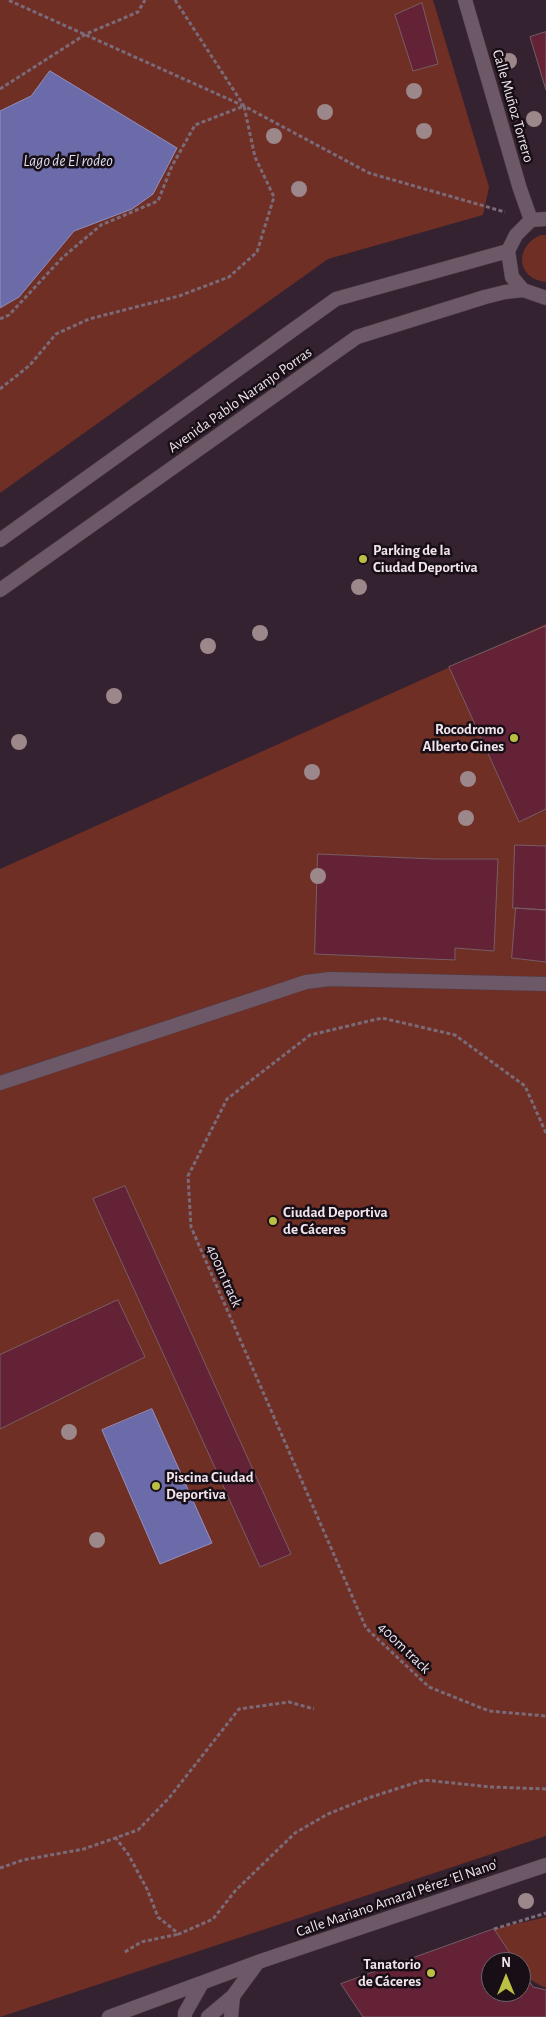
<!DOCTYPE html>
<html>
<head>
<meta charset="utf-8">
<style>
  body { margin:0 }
  #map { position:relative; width:546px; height:2017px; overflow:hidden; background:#352230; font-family:"Alegreya Sans",sans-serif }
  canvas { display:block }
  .north { position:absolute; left:481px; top:1952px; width:50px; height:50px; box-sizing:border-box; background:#170f15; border:1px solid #6e646b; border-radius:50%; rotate:0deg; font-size:14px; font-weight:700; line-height:20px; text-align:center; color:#f1e4ed }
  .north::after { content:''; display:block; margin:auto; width:18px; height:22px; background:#bbc045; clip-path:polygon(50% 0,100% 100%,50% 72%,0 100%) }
</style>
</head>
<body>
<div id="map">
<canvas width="546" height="2017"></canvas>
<div class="north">N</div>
</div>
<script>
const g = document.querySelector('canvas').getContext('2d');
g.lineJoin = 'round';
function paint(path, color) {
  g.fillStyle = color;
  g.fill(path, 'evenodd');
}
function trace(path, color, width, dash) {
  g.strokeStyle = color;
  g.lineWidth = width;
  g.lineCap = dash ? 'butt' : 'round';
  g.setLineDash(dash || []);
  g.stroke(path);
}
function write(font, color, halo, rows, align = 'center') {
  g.font = font + ' "Alegreya Sans",sans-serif';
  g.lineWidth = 5;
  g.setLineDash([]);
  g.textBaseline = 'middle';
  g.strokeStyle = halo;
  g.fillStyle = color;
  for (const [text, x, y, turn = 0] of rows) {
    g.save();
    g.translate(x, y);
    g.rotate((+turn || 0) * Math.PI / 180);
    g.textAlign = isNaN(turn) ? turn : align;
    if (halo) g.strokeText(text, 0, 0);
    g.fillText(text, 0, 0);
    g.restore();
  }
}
paint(new Path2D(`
  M0,0H433L489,187L483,215L328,259L0,493V308L19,297L74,231L132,209L31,96L0,111Z
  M541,235H546V282C516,279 514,246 541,235Z
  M546,624V1836L0,2017V869Z
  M546,1917V1988C534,1982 521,1977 521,1962H516L494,1929Z`), '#6f2f25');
const water = new Path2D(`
  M50,71L177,148L153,194L132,209L74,231L19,297L0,308V111L31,96Z
  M152,1409L212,1543L160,1564L102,1430Z`);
paint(water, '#6c6baa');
trace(water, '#948fbe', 1);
const building = new Path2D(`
  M422,3L438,64L413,71L395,15Z
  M546,32V90L530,37Z
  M546,626V809L519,822L449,667Z
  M515,845L546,846V910L513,908Z
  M318,854L434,859H498L494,951L455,948V960L315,954Z
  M516,908L546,910V962L512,958Z
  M125,1186L291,1554L260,1567L93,1199Z
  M118,1300L145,1357L0,1429V1355Z
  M494,1929L516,1962H491V1992H521V1969L533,1987L546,1990V2017H363L341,1984Z`);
paint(building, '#642237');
trace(building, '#775d63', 1);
const service = new Path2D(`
  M0,1083L306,982L330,979L546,984`);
const minor = new Path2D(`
  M465,0L520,189L531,220
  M109,2017L258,1962
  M185,2017V2013L202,1983
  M208,2017L233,1996
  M231,2017L233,1996L258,1962L546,1865`);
const secondary = new Path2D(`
  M546,219L531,220L516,235L508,251L512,277L523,290L546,298
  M0,540L336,299L508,251
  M0,590L357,337L485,297L505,292L523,290`);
trace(service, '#4f3f4b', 15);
trace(minor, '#4f3f4b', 15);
trace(secondary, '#4f3f4b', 15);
trace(new Path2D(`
  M175,0L244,106L369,173L505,212
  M0,89L86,34L138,12L145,0
  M0,319L9,315L62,258L101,225L158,201L172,166L195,125L244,106L8,0
  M0,389L30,365L56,334L89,319L179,296L229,277L257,252L274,197L255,157L244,106
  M546,1133L525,1086L455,1035L382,1018L310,1035L227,1099L188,1176L191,1227L366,1628L429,1687L489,1711L546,1716
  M115,1837L128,1854L147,1889L158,1917L179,1934L213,1919L235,1891L295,1833L328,1814L368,1798L424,1780L491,1787L546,1789
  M0,1868L23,1860L84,1849L138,1830L169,1798L239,1709L289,1702L314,1709
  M494,1929L546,1913
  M125,1952L141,1942L179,1934`), '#7b6a77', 3, [4, 2.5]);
trace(service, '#6d5867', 14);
trace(minor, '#6d5867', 14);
trace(secondary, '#6d5867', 14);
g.fillStyle = '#9c878b';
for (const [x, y] of [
  [509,61],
  [414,91],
  [325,112],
  [534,119],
  [424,131],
  [274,136],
  [299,189],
  [359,587],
  [260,633],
  [208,646],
  [114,696],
  [19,742],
  [312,772],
  [468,779],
  [466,818],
  [318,876],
  [69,1432],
  [97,1540],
  [526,1901]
]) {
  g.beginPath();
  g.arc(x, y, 8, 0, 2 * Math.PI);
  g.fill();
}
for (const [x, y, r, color] of [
  [363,559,5,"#bbc045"],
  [514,738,5,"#bbc045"],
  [273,1221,5,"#bbc045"],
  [156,1486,5,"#bbc045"],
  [431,1973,5,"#bbc045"]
]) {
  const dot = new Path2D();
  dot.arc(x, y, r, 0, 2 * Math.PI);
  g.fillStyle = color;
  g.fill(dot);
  trace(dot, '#170f15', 2);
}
write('15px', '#f1e4ed', '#170f15', [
  ["Calle Muñoz Torrero",513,106,74],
  ["Avenida Pablo Naranjo Porras",240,400,-35],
  ["400m track",224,1276,66],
  ["400m track",404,1648,44],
  ["Calle Mariano Amaral Pérez 'El Nano'",397,1898,-19]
]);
write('bold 15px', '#f1e4ed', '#170f15', [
  ["Parking de la",373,550],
  ["Ciudad Deportiva",373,567],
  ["Rocodromo",504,729,"right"],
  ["Alberto Gines",504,746,"right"],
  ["Ciudad Deportiva",283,1212],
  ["de Cáceres",283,1229],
  ["Piscina Ciudad",166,1477],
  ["Deportiva",166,1494],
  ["Tanatorio",421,1964,"right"],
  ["de Cáceres",421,1981,"right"]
], 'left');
write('italic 16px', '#dcddef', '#170f15', [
  ["Lago de El rodeo",68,161]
]);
</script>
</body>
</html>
